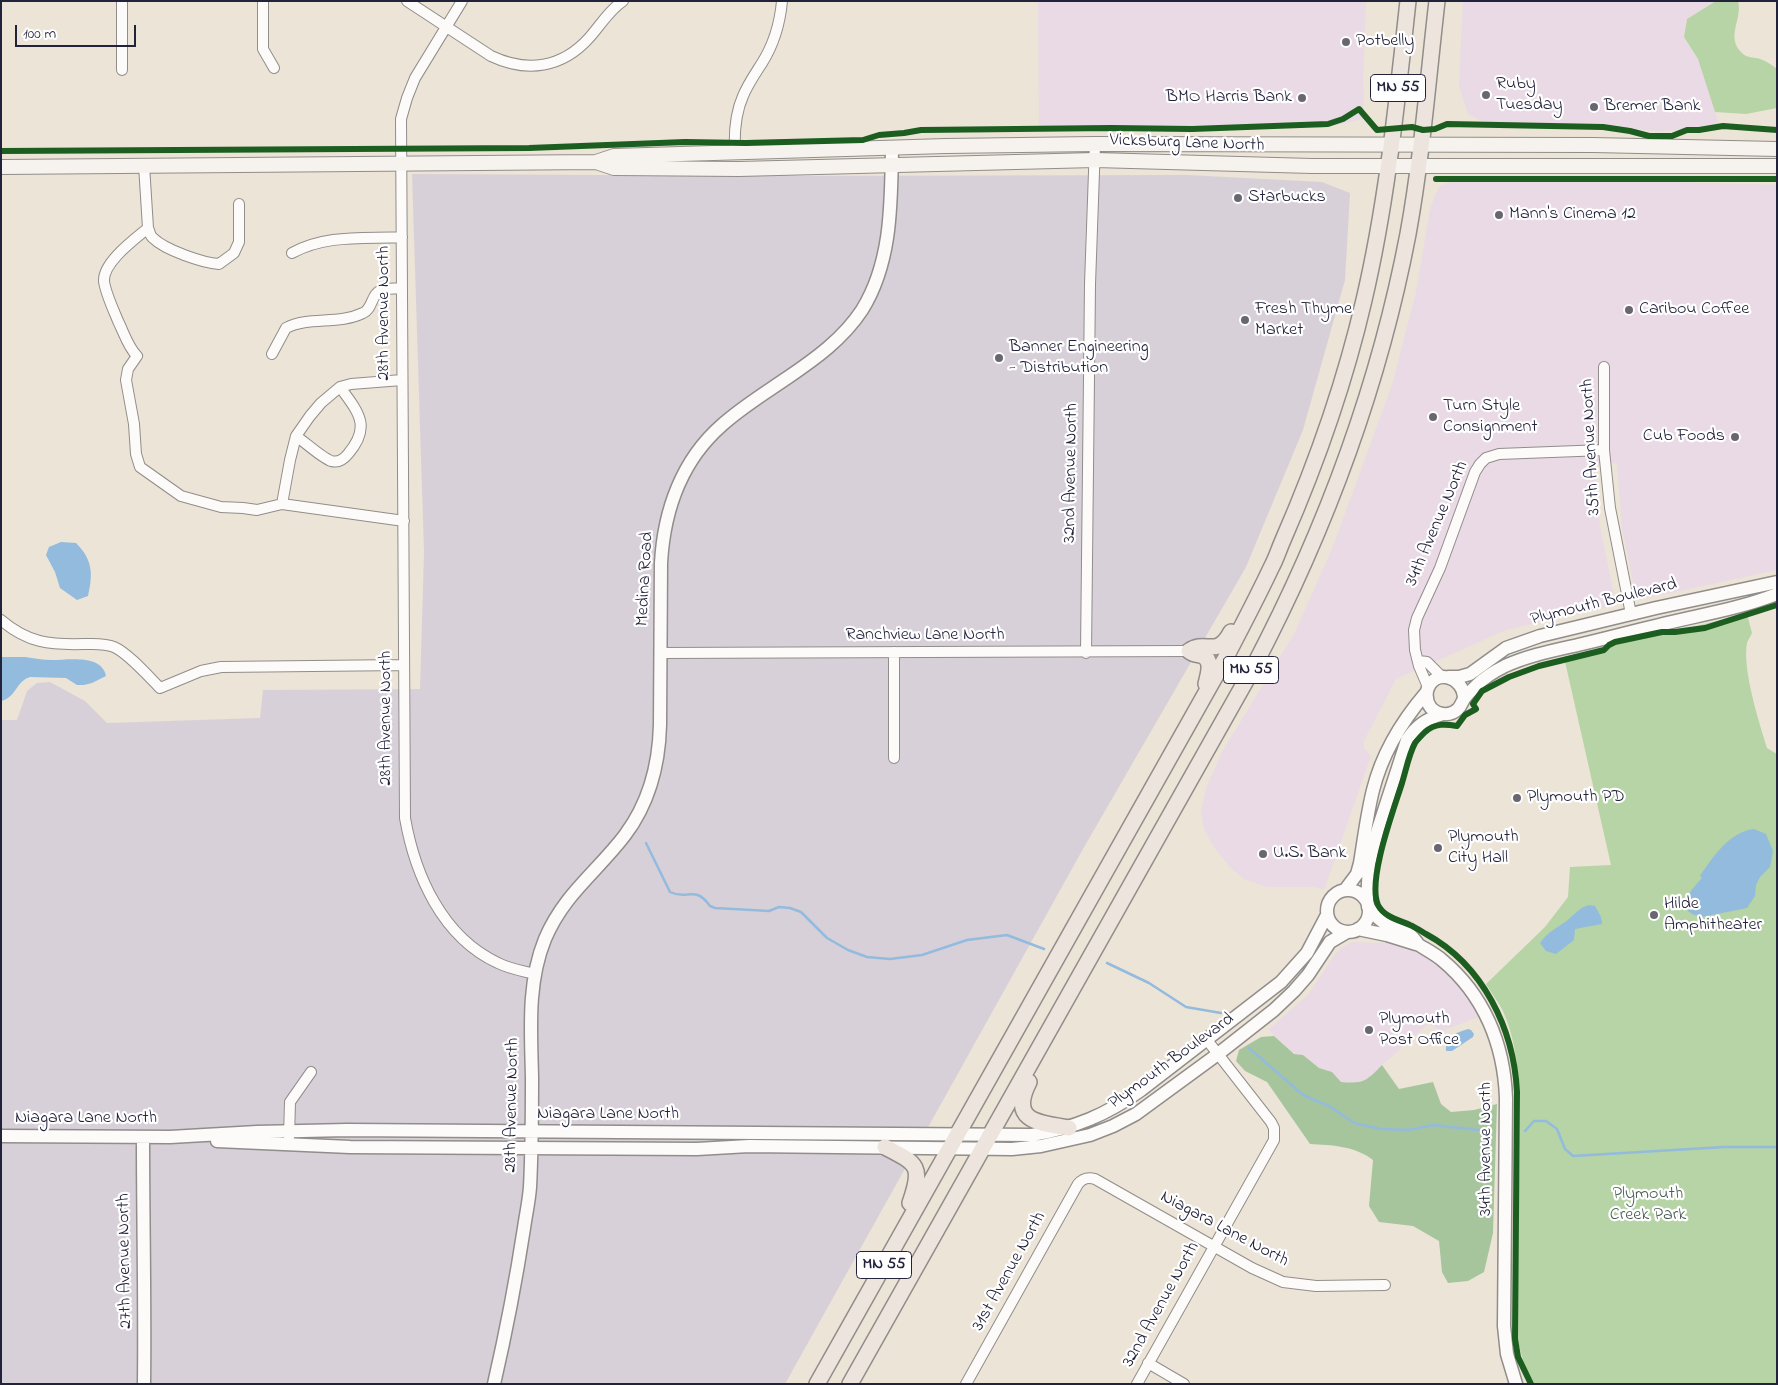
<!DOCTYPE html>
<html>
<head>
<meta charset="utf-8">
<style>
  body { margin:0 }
  #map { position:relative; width:1778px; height:1385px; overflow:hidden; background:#ece4d7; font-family:"Indie Flower",sans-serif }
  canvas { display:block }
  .frame { position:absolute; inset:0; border:2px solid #22223b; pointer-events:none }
  .scale { position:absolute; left:15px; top:25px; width:121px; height:22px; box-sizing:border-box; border:2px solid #22223b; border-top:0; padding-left:6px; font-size:15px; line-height:18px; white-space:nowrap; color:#22223b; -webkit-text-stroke:4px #fff; paint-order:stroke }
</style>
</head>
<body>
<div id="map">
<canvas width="1778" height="1385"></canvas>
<div class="frame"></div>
<div class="scale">100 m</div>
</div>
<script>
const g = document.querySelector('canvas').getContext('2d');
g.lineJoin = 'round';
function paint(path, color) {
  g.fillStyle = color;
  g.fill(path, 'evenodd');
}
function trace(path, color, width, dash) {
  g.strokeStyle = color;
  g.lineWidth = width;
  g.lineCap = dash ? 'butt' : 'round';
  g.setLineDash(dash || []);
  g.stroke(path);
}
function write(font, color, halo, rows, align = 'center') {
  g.font = font + ' "Indie Flower",sans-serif';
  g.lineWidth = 4.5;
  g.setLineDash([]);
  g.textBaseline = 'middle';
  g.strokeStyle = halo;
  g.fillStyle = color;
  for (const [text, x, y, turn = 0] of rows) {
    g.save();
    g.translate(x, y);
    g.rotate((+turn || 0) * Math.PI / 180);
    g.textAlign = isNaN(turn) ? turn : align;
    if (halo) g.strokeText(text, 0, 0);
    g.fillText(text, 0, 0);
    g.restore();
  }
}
paint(new Path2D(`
  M1038,1H1366L1363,78L1364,119L1322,128L1291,126L1039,127Z
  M1463,1H1716L1687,19L1684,37L1698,59L1720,127L1660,131L1532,123L1489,125L1468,114L1459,86Z
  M1474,176L1777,185V570L1642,599L1636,595L1622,528L1617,463L1594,466L1600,527L1616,605L1506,630L1396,679L1364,741V748L1371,756L1324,890L1314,887H1267L1244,879L1230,867L1214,847L1204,828L1201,812L1206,788L1222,752L1294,634L1332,549L1392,385L1416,292L1430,210L1434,198L1440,186L1460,177Z
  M1393,941L1429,959L1450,976L1481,1016L1442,1031L1428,1024L1382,1065L1369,1079L1354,1083L1341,1082L1332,1072L1319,1068L1303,1055L1294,1054L1274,1036L1269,1029L1308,995L1336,953L1344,946L1352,942L1377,943Z`), '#e9dae5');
paint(new Path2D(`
  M412,174L776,176L1188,175L1322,182L1350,193L1345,280L1303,430L1246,567L1083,849L785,1384H1V720H17L27,691L37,683L50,682L85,701L107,723L260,718L263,690L420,689L424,552Z`), '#d8d0d8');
paint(new Path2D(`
  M1716,1H1738C1743,19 1725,37 1742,53C1746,58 1754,57 1760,59C1766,61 1772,65 1777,69V108L1746,114L1715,112L1698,59L1684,37L1687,19Z
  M1747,614L1752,633C1751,636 1748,639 1747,643C1742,669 1759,722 1767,748L1777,754V1384H1534L1524,1364L1517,1338L1520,1106C1519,1074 1516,1040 1503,1011C1498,1001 1491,993 1486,984L1545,927L1568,897L1570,867L1611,865L1564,657Z`), '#b6d4a5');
paint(new Path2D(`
  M1274,1036L1294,1054L1303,1055L1319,1068L1332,1072L1341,1082C1363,1084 1367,1081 1382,1065L1399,1089L1433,1082L1441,1104L1451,1112L1474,1110L1497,1104L1493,1233L1484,1272L1468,1281L1448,1283L1442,1272L1439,1241L1413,1226L1379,1222L1369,1206L1373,1160C1355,1146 1332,1145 1310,1144L1267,1082L1245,1071L1236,1061L1239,1050L1261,1037Z`), '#a7c59c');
paint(new Path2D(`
  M61,542L76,543C93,560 93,574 88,596L77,600L60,588L55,572L46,555L49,547Z
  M1,657C9,657 17,657 25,657C34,658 43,660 52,660C68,660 102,654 106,676L92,683L84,685H77L66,678L30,677C16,681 16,698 1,701Z
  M1754,829L1766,834L1773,851L1770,867L1760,877L1756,885L1755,896L1747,908L1702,917L1692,914L1688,911C1686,892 1692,890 1702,878L1700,876C1713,857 1729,832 1754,829Z
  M1589,905L1595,906L1601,917L1602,924L1575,929L1574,940L1556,954L1546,951L1540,943C1547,932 1559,927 1569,919C1576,913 1579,908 1589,905Z
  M1468,1029L1471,1030L1474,1034L1473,1037L1452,1051H1446C1445,1036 1456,1033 1468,1029Z`), '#92bbdd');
trace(new Path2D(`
  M646,843L670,892C688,901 694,884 710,906L715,908L769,911L779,907L790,908L801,912L827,938L848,950L867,957L890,959L922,955L967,940L1007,935L1044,949
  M1107,963L1149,983L1186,1007L1221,1013
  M1249,1048L1303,1095L1331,1107L1354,1123L1381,1129L1408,1130L1433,1125L1487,1131
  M1525,1131L1534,1121H1546L1557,1129L1565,1149L1573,1156L1724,1147H1777`), '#92bbdd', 2.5);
const minor = new Path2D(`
  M122,1V70
  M263,1V49L274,68
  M407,1L491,56C527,73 562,68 589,38C600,26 609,10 623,1
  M462,1L415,78L407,98L401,119L405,818C415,875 442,937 498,963C510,969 523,971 535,974
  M735,153C734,134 735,114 743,96C748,84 755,74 762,63C774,44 780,23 782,1
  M144,165L148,228C135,239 103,262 104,281C105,292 114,311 118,321C124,333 128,347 137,356L128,369L126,380L134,424L136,454L140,467L181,496L221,507L243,508L257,510L282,504L404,521
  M148,228C150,232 150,236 153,238C165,250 203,263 219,264L234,253L239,242V204
  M292,253C326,234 365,239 402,237
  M272,354L286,328C309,316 338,325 363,313C373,309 371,293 382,290C388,288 395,289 402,288
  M1604,367V450L1610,508L1631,614
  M296,436C306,443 321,457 331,461C338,463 344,459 348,454C372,426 358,412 340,387
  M282,504L290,460L296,436L310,416L321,403L340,387L351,384L402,380
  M1,620C28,643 50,645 84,644C94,644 105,643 114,647C128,653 149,677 160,688L201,671L221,667L404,665
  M661,653L1189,651
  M1086,653L1090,284L1095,144
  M1419,661L1427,662L1442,677
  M1428,687L1419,666L1415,650L1414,630L1417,618L1440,568L1475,472L1480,464L1486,458L1499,454L1604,450
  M894,758V652
  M289,1137L290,1102L311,1072
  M1148,1363L1184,1384
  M966,1384L1078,1184C1083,1178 1088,1177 1095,1179L1252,1268L1283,1282L1316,1286L1385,1285
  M1137,1384L1274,1140V1128L1271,1122L1207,1040`);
const tertiary = new Path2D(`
  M1449,677H1459L1470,674L1506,648L1540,636L1656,608L1777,582
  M1464,699C1464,675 1433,668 1427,691C1426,697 1427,703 1431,708C1439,716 1451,716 1458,709C1461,706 1462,702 1464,699C1467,694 1473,689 1477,685C1485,677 1495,671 1505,666C1529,655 1556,650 1582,644C1608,638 1633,631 1659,625C1699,615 1739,609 1777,594
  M1345,890L1357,874L1360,863C1364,839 1367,814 1373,790C1382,754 1402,721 1426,693
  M1327 911a21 21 0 1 1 42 0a21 21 0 1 1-42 0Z
  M1367,902L1369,864L1378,829L1407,740C1416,726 1426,719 1443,714
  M1368,907C1375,915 1382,923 1391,927C1397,929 1404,931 1409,934C1413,936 1416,942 1419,945C1427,950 1435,954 1442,960C1484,995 1504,1044 1506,1098L1504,1326L1507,1354L1516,1384
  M1358,929L1387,935L1416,944
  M1,1136L170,1137L257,1132L347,1130L1032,1135C1075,1128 1106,1115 1141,1090L1281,982L1307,953L1327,915
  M143,1138C143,1220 145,1302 144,1384
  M217,1141L350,1147L697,1149L749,1146L1012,1149L1041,1146L1090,1135L1113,1126L1136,1114L1218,1054L1274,1010L1294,991L1308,975L1330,942L1347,932
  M494,1384C506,1332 516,1280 524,1228C526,1214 529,1201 530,1187C532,1150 532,1114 532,1077C531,1031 527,983 545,939C564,894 597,872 625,835C649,803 659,765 660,725L661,563C664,510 682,460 722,425C742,407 765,393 787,378C815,359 843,339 862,310C892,262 891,203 892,149`);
const secondary = new Path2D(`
  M596,162L614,168L739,169L1095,160L1312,166H1777
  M1,167L596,162L614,156L946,146L1095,144L1593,145L1777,149`);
const primary = new Path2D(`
  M1206,684C1208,675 1214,659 1201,655C1195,654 1194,655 1189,651C1206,639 1217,659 1231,632
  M1029,1082C1009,1121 1038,1123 1069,1128
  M885,1147C918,1164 923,1166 910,1203
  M817,1384L1225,659C1241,628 1257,598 1271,568C1276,559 1279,549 1283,540C1317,462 1345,382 1364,300C1387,202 1397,101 1408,1
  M850,1384L1253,668C1325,531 1379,386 1408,234C1422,157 1428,79 1437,1`);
trace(minor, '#918d8a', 12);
trace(tertiary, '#918d8a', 15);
trace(secondary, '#918d8a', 16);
trace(primary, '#918d8a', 18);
trace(minor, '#fcfbf9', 10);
trace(tertiary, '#fcfbf9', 12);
trace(secondary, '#f6f2ee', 14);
trace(primary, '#ede5dd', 15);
trace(new Path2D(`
  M1,151L529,148L685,142L746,143L863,140L879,135L904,133L921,130L1111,128L1192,129L1328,124L1343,119L1359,109L1377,130L1412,127L1423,130L1435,129L1447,124L1603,127L1630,131L1649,136H1672L1687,130H1699L1723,126L1777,130
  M1436,179H1777
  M1531,1384L1518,1357L1515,1339L1517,1092C1514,1029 1483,965 1426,934C1421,931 1415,927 1410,925C1399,920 1384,917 1378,905C1367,880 1394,809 1402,783C1406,770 1409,754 1415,743C1418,739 1422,735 1425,732C1435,723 1446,724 1457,726L1465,715L1476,709L1473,704L1482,691L1509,677L1539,666L1604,650L1609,645L1615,642L1662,632H1675L1705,628L1777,605`), '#1b5e20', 6);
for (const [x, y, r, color] of [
  [1346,42,5,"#696672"],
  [1486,95,5,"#696672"],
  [1302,98,5,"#696672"],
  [1594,107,5,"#696672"],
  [1238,198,5,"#696672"],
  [1499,215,5,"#696672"],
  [1629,310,5,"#696672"],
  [1245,320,5,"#696672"],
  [999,358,5,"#696672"],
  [1433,417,5,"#696672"],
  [1735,437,5,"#696672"],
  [1517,798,5,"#696672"],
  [1438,848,5,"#696672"],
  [1263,854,5,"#696672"],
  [1654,915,5,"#696672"],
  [1369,1030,5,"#696672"]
]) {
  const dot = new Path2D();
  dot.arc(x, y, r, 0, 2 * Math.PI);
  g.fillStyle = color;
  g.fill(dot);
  trace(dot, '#fff', 2);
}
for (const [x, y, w] of [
  [1398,88,55],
  [1251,670,55],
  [884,1265,55]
]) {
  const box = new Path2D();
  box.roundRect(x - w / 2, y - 13.5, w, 27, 4);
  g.fillStyle = '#fff';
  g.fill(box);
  trace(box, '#22223b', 1);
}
write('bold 16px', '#22223b', null, [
  ["MN 55",1398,88],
  ["MN 55",1251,670],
  ["MN 55",884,1265]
]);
write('18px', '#22223b', '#fff', [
  ["Potbelly",1356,42],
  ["Ruby",1496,85],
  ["Tuesday",1496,106],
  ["BMO Harris Bank",1292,98,"right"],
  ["Bremer Bank",1604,107],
  ["Starbucks",1248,198],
  ["Mann's Cinema 12",1509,215],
  ["Fresh Thyme",1255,310],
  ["Market",1255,331],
  ["Caribou Coffee",1639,310],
  ["Banner Engineering",1009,348],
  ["- Distribution",1009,369],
  ["Turn Style",1443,407],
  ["Consignment",1443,428],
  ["Cub Foods",1725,437,"right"],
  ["Plymouth PD",1527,798],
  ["Plymouth",1448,838],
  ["City Hall",1448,859],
  ["U.S. Bank",1273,854],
  ["Hilde",1664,905],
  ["Amphitheater",1664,926],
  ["Plymouth",1379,1020],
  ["Post Office",1379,1041]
], 'left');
write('18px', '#22223b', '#fff', [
  ["Vicksburg Lane North",1187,144,2],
  ["28th Avenue North",385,313,-90],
  ["35th Avenue North",1592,447,-93],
  ["32nd Avenue North",1072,473,-89],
  ["34th Avenue North",1438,524,-67],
  ["Medina Road",646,579,-87],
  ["Plymouth Boulevard",1604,603,-14],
  ["Ranchview Lane North",925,636],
  ["28th Avenue North",387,718,-90],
  ["Plymouth Boulevard",1172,1062,-36],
  ["28th Avenue North",513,1105,-89],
  ["Niagara Lane North",608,1115],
  ["Niagara Lane North",86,1119],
  ["34th Avenue North",1487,1149,-90],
  ["Niagara Lane North",1224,1230,28],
  ["27th Avenue North",126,1261,-91],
  ["31st Avenue North",1010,1272,-61],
  ["32nd Avenue North",1162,1305,-61]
]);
write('18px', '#465b52', '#fff', [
  ["Plymouth",1648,1195],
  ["Creek Park",1648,1216]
]);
</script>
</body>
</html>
